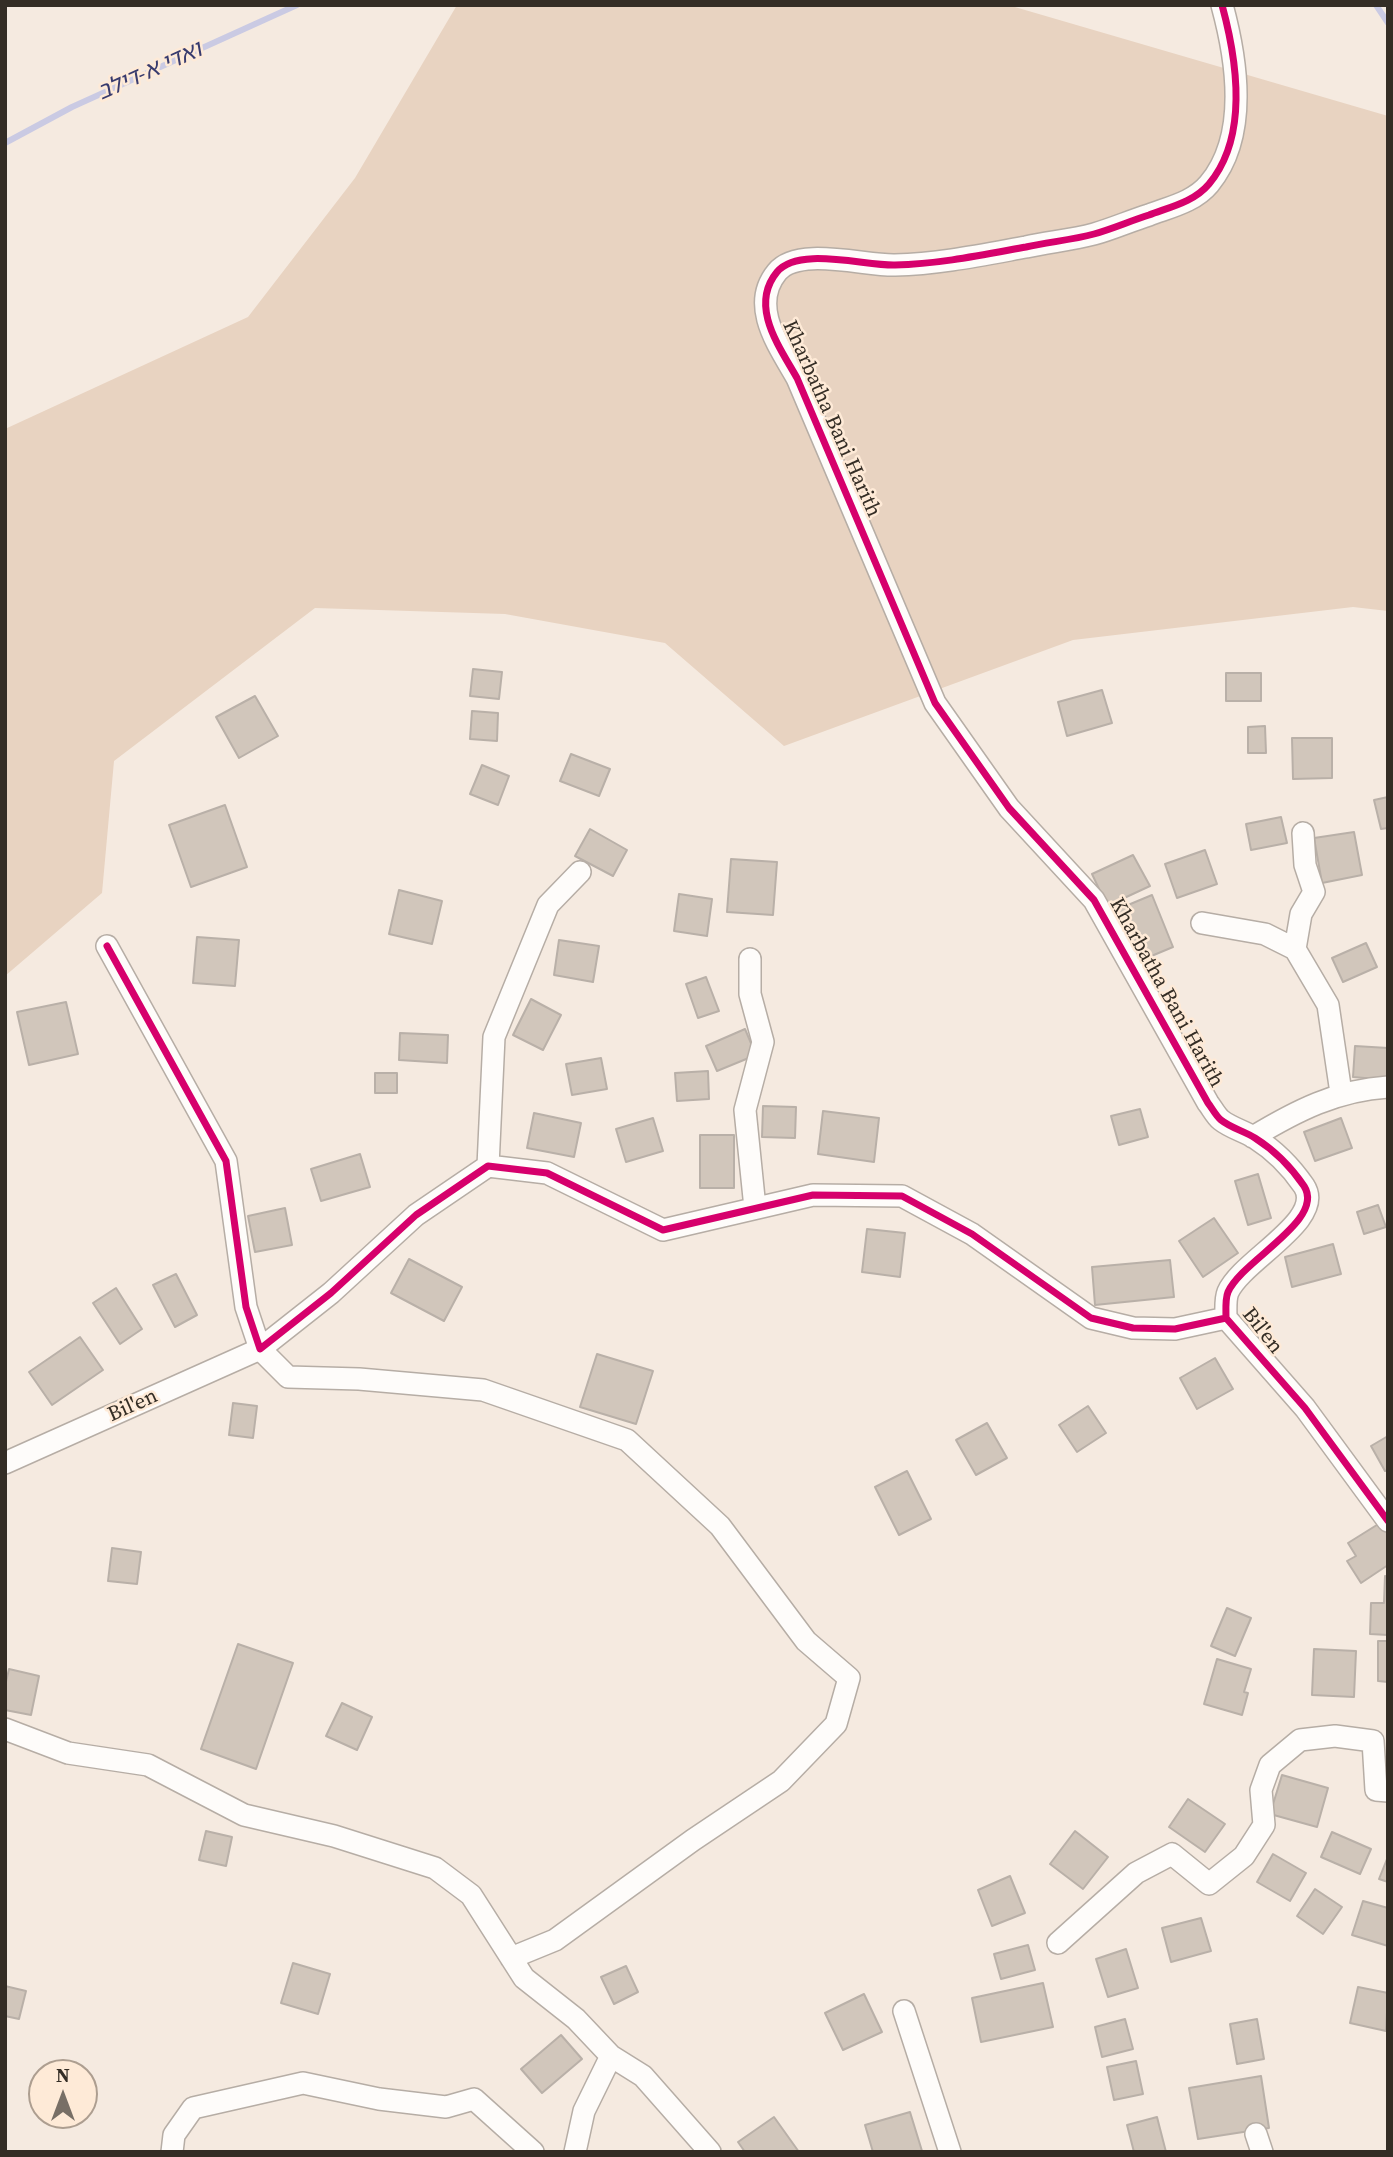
<!DOCTYPE html>
<html>
<head>
<meta charset="utf-8">
<style>
  body { margin:0 }
  #map { position:relative; width:1393px; height:2157px; overflow:hidden; background:#f5eae0; font-family:"Source Serif 4",serif }
  canvas { display:block }
  .frame { position:absolute; inset:0; border:7px solid #342d25; pointer-events:none }
  .north { position:absolute; left:28px; top:2059px; width:70px; height:70px; box-sizing:border-box; background:#feead7; border:2px solid #ad9e90; border-radius:50%; rotate:0deg; font-size:19px; font-weight:700; line-height:28px; text-align:center; color:#342d25 }
  .north::after { content:''; display:block; margin:auto; width:24px; height:32px; background:#786f66; clip-path:polygon(50% 0,100% 100%,50% 72%,0 100%) }
</style>
</head>
<body>
<div id="map">
<canvas width="1393" height="2157"></canvas>
<div class="frame"></div>
<div class="north">N</div>
</div>
<script>
const g = document.querySelector('canvas').getContext('2d');
g.lineJoin = 'round';
function paint(path, color) {
  g.fillStyle = color;
  g.fill(path, 'evenodd');
}
function trace(path, color, width, dash) {
  g.strokeStyle = color;
  g.lineWidth = width;
  g.lineCap = dash ? 'butt' : 'round';
  g.setLineDash(dash || []);
  g.stroke(path);
}
function write(font, color, halo, rows, align = 'center') {
  g.font = font + ' "Source Serif 4","Noto Sans Hebrew",serif';
  g.lineWidth = 5;
  g.setLineDash([]);
  g.textBaseline = 'middle';
  g.strokeStyle = halo;
  g.fillStyle = color;
  for (const [text, x, y, turn = 0] of rows) {
    g.save();
    g.translate(x, y);
    g.rotate((+turn || 0) * Math.PI / 180);
    g.textAlign = isNaN(turn) ? turn : align;
    if (halo) g.strokeText(text, 0, 0);
    g.fillText(text, 0, 0);
    g.restore();
  }
}
paint(new Path2D(`
  M457,5H1008L1388,116V611L1353,607L1073,640L784,746L665,643L505,614L315,608L114,761L102,893L5,976V429L248,317L355,178Z`), '#e8d3c1');
trace(new Path2D(`
  M1376,5L1388,23
  M5,143L72,107L297,5`), '#cacae3', 6);
const building = new Path2D(`
  M473,669L502,672L499,699L470,696Z
  M1226,673H1261V701H1226Z
  M1102,690L1112,723L1067,736L1058,702Z
  M255,696L278,736L239,758L216,717Z
  M472,711L498,713L497,741L470,739Z
  M1265,726L1266,753H1248V727Z
  M1292,738H1332V778L1293,779Z
  M571,754L610,769L599,796L560,781Z
  M482,765L509,776L498,805L470,794Z
  M1388,797V828L1381,829L1374,800Z
  M225,805L247,867L191,887L169,825Z
  M1281,817L1287,843L1251,850L1246,824Z
  M590,829L627,850L613,876L575,856Z
  M1354,832L1362,875L1322,883L1314,838Z
  M1205,850L1217,884L1177,898L1165,864Z
  M1133,855L1150,886L1107,906L1092,874Z
  M731,859L777,862L773,915L727,912Z
  M399,890L442,901L432,944L389,934Z
  M679,894L712,899L707,936L674,931Z
  M1152,895L1173,947L1137,962L1116,910Z
  M197,937L239,940L235,986L193,983Z
  M559,940L599,946L593,982L554,975Z
  M1366,943L1377,967L1343,982L1332,958Z
  M706,977L719,1011L698,1018L686,984Z
  M531,999L561,1015L543,1050L513,1035Z
  M66,1002L78,1054L29,1065L17,1012Z
  M745,1029L756,1055L717,1071L706,1046Z
  M400,1033L448,1035L447,1063L399,1060Z
  M1355,1046L1388,1048V1080L1353,1077Z
  M601,1058L607,1089L572,1095L566,1064Z
  M708,1071L709,1099L677,1101L675,1073Z
  M375,1073H397V1093H375Z
  M763,1106L796,1107L795,1138L762,1137Z
  M1140,1109L1148,1137L1119,1145L1111,1116Z
  M823,1111L879,1118L874,1162L818,1154Z
  M534,1113L581,1123L574,1157L527,1148Z
  M653,1118L663,1151L626,1162L616,1129Z
  M1341,1118L1352,1148L1315,1161L1304,1132Z
  M700,1135H734V1188H700Z
  M360,1154L370,1187L321,1201L311,1169Z
  M1258,1174L1271,1218L1248,1225L1235,1181Z
  M1378,1205L1386,1227L1364,1234L1357,1212Z
  M285,1208L292,1245L255,1252L248,1216Z
  M1214,1218L1238,1253L1203,1277L1179,1241Z
  M867,1229L905,1233L900,1277L862,1272Z
  M1333,1244L1341,1274L1292,1287L1285,1257Z
  M409,1259L462,1287L444,1321L391,1293Z
  M1170,1260L1174,1297L1095,1305L1092,1267Z
  M176,1274L197,1315L175,1327L153,1285Z
  M116,1288L142,1329L120,1344L93,1303Z
  M80,1337L103,1370L52,1405L29,1372Z
  M597,1354L653,1371L636,1424L580,1407Z
  M1215,1358L1233,1389L1197,1409L1180,1378Z
  M233,1403L257,1406L253,1438L229,1435Z
  M1088,1406L1106,1433L1077,1452L1059,1425Z
  M987,1423L1007,1458L976,1475L956,1440Z
  M1388,1436V1470L1385,1471L1371,1446Z
  M907,1471L931,1519L899,1535L875,1487Z
  M1380,1523L1388,1534V1565L1361,1583L1347,1561L1356,1556L1348,1543Z
  M112,1548L141,1552L137,1584L108,1581Z
  M1385,1576L1388,1577V1635L1370,1634L1371,1603H1384Z
  M1227,1608L1251,1618L1235,1656L1211,1646Z
  M1378,1641H1388V1682L1378,1681Z
  M238,1644L293,1663L256,1769L201,1749Z
  M1314,1649L1356,1651L1354,1697L1312,1695Z
  M1217,1659L1251,1669L1244,1692L1248,1693L1242,1715L1204,1704Z
  M9,1669L39,1676L31,1715L5,1710V1686Z
  M342,1703L372,1717L357,1750L326,1736Z
  M1282,1775L1328,1788L1317,1827L1270,1814Z
  M1188,1799L1225,1824L1205,1852L1169,1827Z
  M206,1831L232,1837L226,1866L199,1860Z
  M1075,1831L1108,1857L1083,1889L1050,1864Z
  M1332,1832L1371,1849L1360,1874L1321,1857Z
  M1273,1854L1306,1873L1290,1901L1257,1882Z
  M1387,1859H1388V1882L1379,1879Z
  M1010,1876L1025,1913L992,1926L978,1890Z
  M1315,1889L1342,1907L1323,1934L1297,1916Z
  M1363,1901L1388,1908V1946L1352,1935Z
  M1201,1918L1211,1951L1171,1962L1162,1928Z
  M1028,1945L1035,1970L1001,1979L994,1954Z
  M1126,1949L1138,1988L1108,1997L1096,1959Z
  M293,1963L330,1974L318,2014L281,2003Z
  M626,1966L638,1992L614,2004L601,1977Z
  M1043,1983L1053,2027L981,2042L972,1998Z
  M5,1986L26,1991L19,2019L5,2016Z
  M1358,1987L1388,1993L1386,2031L1350,2023Z
  M864,1994L882,2032L843,2050L825,2013Z
  M1125,2019L1133,2049L1102,2057L1095,2027Z
  M1257,2019L1264,2059L1237,2064L1230,2024Z
  M561,2035L582,2059L542,2093L521,2069Z
  M1136,2061L1143,2094L1114,2100L1107,2067Z
  M1261,2076L1269,2128L1198,2139L1189,2088Z
  M910,2112L922,2151L873,2152L865,2125Z
  M774,2117L799,2152H745L738,2142Z
  M1157,2117L1166,2152H1134L1127,2125Z`);
paint(building, '#d1c6bb');
trace(building, '#b9b0a8', 2);
const minor = new Path2D(`
  M1222,5C1237,60 1249,136 1209,184C1194,202 1170,207 1149,215C1130,221 1112,229 1094,234C1072,240 1048,242 1026,247C982,255 939,264 895,265C865,266 798,246 777,272C749,306 779,346 797,378L935,703L1009,808L1094,900L1208,1103C1212,1108 1216,1116 1221,1120C1231,1128 1244,1131 1255,1138C1274,1150 1291,1167 1304,1186C1326,1220 1242,1260 1228,1292C1225,1299 1226,1311 1226,1318L1305,1408L1388,1521
  M1202,923L1265,934L1295,949L1328,1005L1341,1093
  M107,946L226,1161L246,1307L260,1349L331,1293L416,1215L488,1166L547,1173L663,1230L813,1195L902,1196L972,1234L1091,1318L1133,1328L1175,1329L1226,1318
  M1295,949L1301,914L1314,892L1305,865L1303,833
  M750,959V994L763,1042L745,1110L755,1208
  M1253,1137C1296,1111 1337,1090 1388,1087
  M488,1166L494,1037L548,905L580,872
  M5,1463L260,1349L288,1377L359,1379L483,1390L627,1440L720,1526L806,1641L849,1678L836,1724L781,1781L693,1840L555,1940L511,1958
  M5,1729L68,1753L148,1765L244,1815L334,1836L435,1868L471,1895L524,1978L576,2019L611,2056L584,2111L575,2152
  M1058,1943L1136,1873L1172,1854L1209,1884L1244,1856L1264,1825L1261,1790L1270,1765L1300,1740L1335,1736L1373,1741L1376,1790L1388,1791
  M904,2011L950,2152
  M611,2056L643,2076L710,2152
  M1256,2134L1262,2152
  M172,2152L174,2135L193,2108L303,2083L379,2099L446,2107L474,2099L533,2152`);
trace(minor, '#b6ada5', 24);
trace(minor, '#fefcfa', 21);
trace(new Path2D(`
  M1222,5C1237,60 1249,136 1209,184C1194,202 1170,207 1149,215C1130,221 1112,229 1094,234C1072,240 1048,242 1026,247C982,255 939,264 895,265C865,266 798,246 777,272C749,306 779,346 797,378L935,703L1009,808L1094,900L1208,1103C1212,1108 1216,1116 1221,1120C1231,1128 1244,1131 1255,1138C1274,1150 1291,1167 1304,1186C1326,1220 1242,1260 1228,1292C1225,1299 1226,1311 1226,1318L1305,1408L1388,1521
  M107,946L226,1161L246,1307L260,1349L331,1293L416,1215L488,1166L547,1173L663,1230L813,1195L902,1196L972,1234L1091,1318L1133,1328L1175,1329L1226,1318`), '#d6006c', 7);
write('21px', '#342d25', '#feead7', [
  ["Kharbatha Bani Harith",831,419,66],
  ["Kharbatha Bani Harith",1166,993,61],
  ["Bil'en",1262,1331,52],
  ["Bil'en",133,1406,-24]
]);
write('italic 23px', '#383b6e', '#feead7', [
  ["ואדי א-דילב",150,72,-24]
]);
</script>
</body>
</html>
